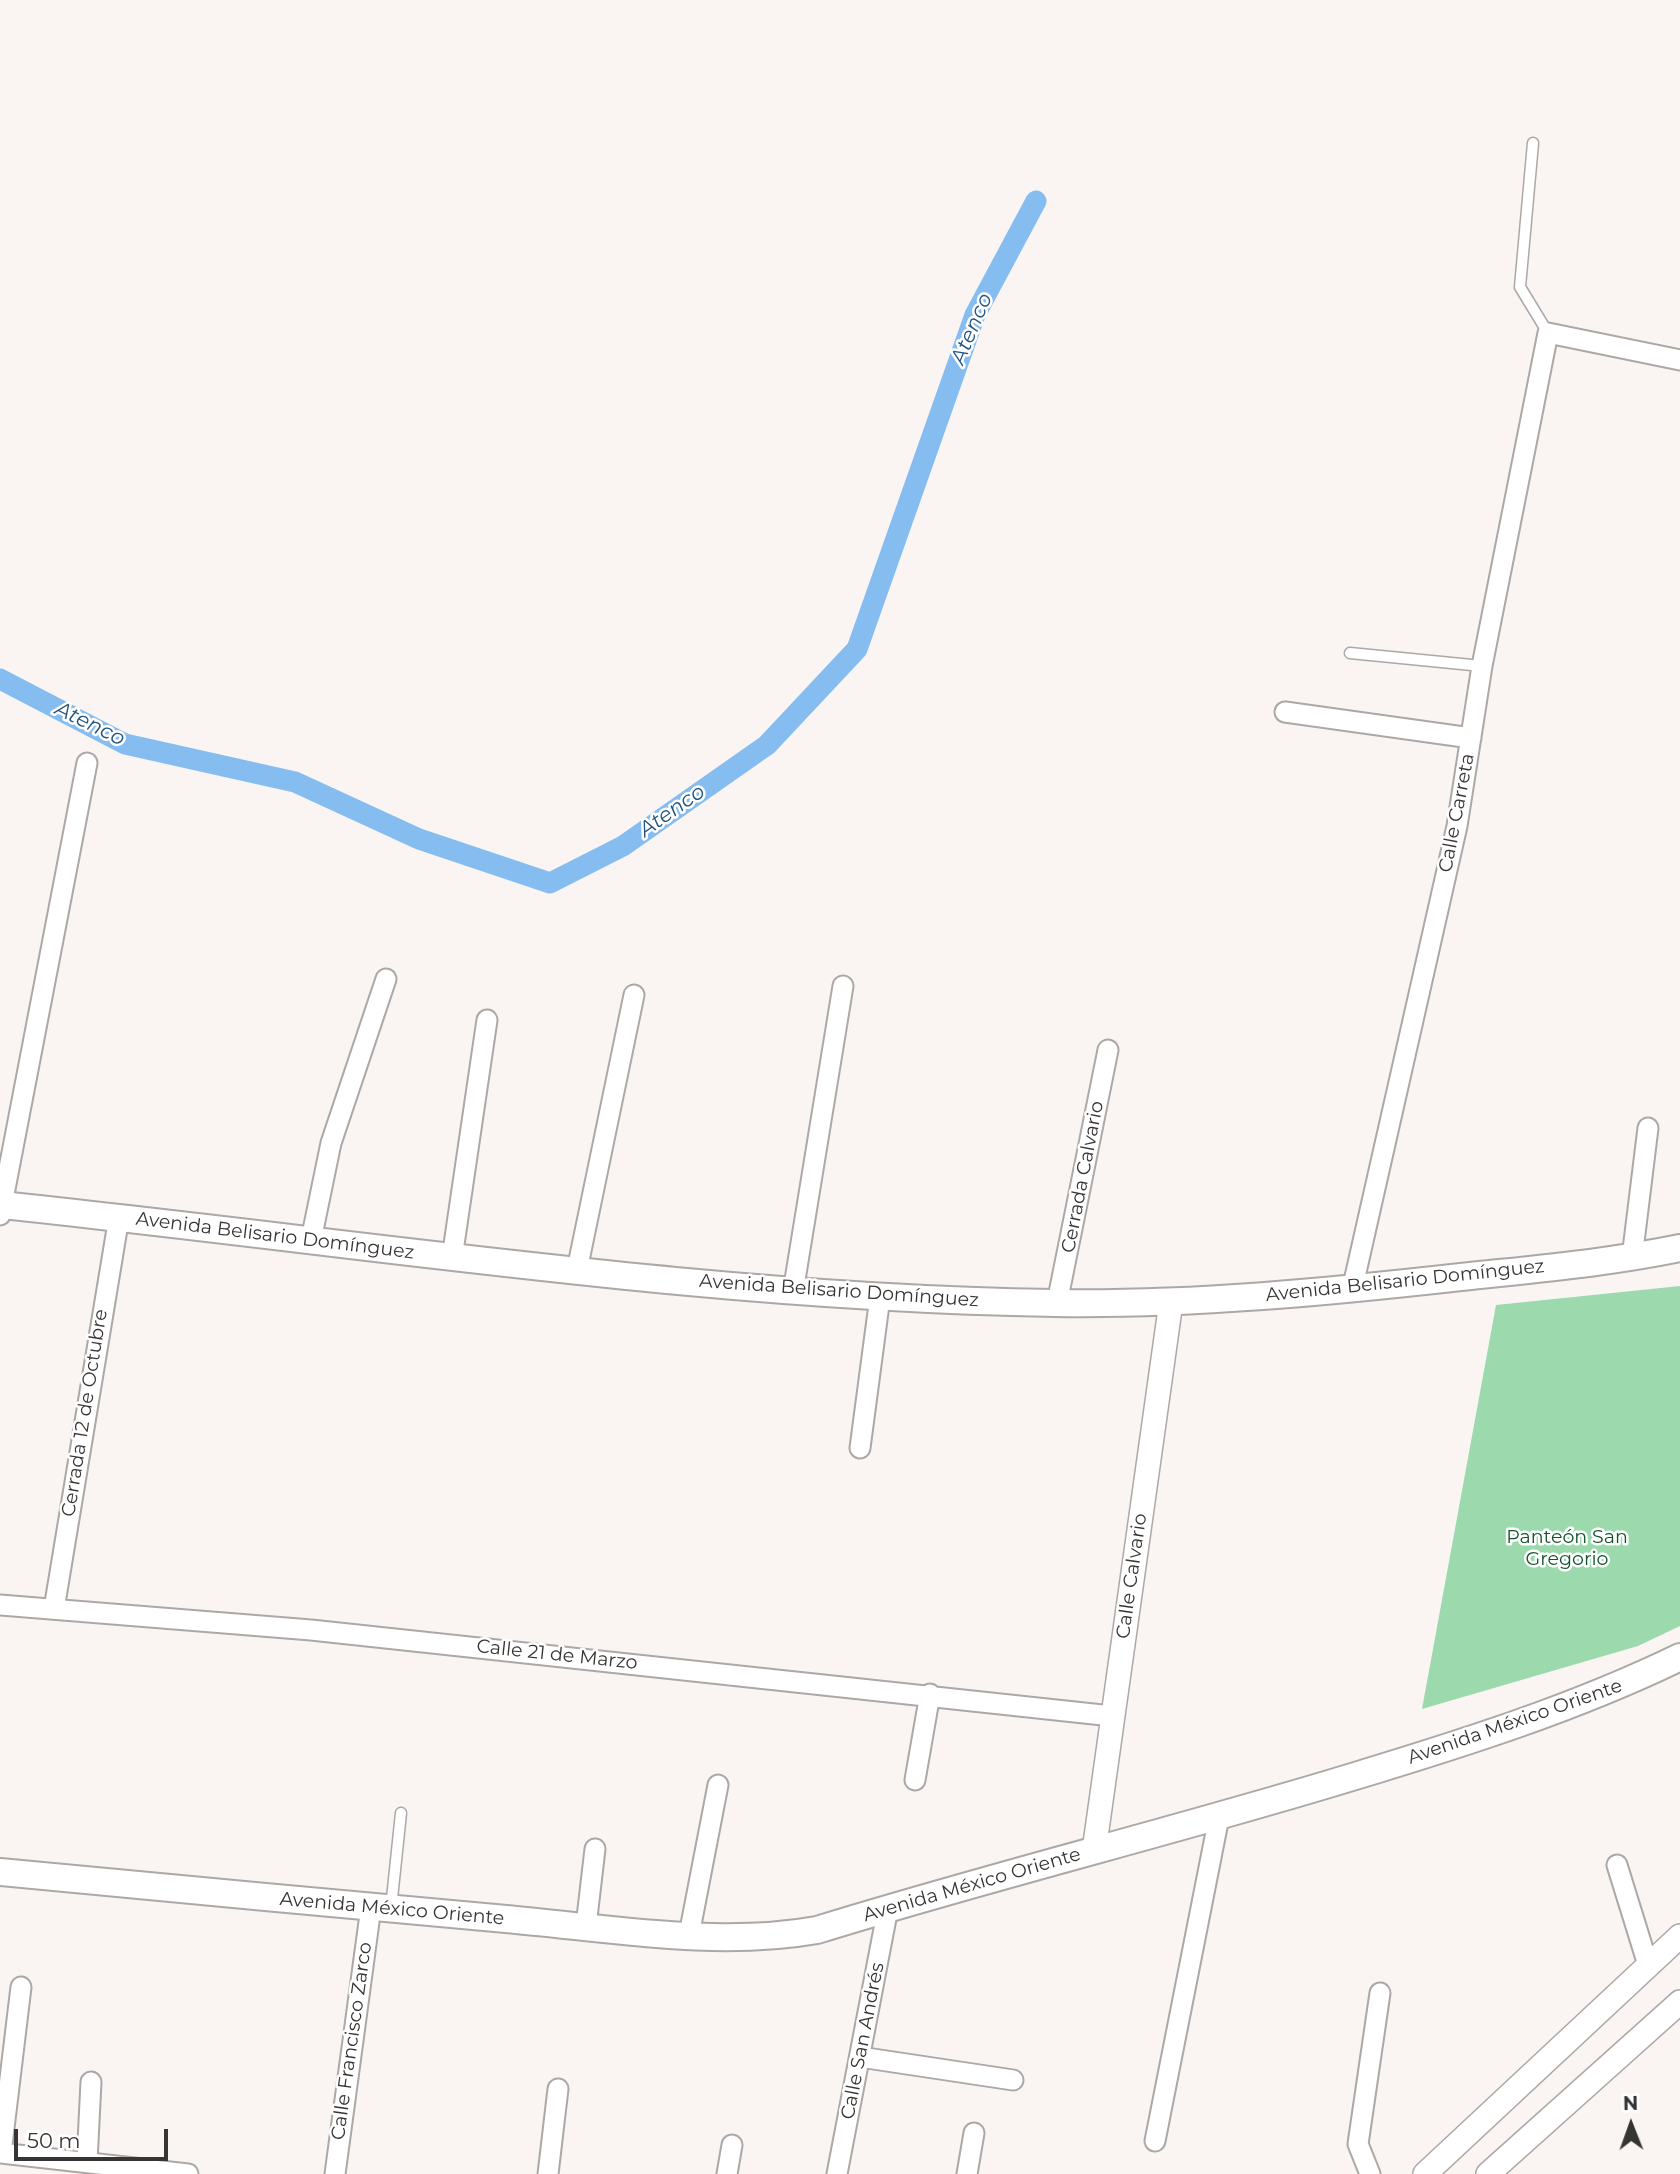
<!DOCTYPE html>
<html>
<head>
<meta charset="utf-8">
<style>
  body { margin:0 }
  #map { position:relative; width:1680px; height:2174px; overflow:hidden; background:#faf5f2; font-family:Montserrat,sans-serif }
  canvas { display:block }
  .north { position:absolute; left:1596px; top:2090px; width:70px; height:70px; -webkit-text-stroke:5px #fff; paint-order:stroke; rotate:359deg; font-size:19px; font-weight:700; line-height:28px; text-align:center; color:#373534 }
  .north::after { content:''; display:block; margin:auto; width:24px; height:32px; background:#373534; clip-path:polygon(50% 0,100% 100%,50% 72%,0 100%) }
  .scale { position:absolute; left:14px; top:2129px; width:154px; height:32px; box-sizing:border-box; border:4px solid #373534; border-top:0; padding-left:9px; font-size:21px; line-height:24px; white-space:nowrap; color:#373534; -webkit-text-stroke:5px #fff; paint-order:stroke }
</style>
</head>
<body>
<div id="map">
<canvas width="1680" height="2174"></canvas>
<div class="north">N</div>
<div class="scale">50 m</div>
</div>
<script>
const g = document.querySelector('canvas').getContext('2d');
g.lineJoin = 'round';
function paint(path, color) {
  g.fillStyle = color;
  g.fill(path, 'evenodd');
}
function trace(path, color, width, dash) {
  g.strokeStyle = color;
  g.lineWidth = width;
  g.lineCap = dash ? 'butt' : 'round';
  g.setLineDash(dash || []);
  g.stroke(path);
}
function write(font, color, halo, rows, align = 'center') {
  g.font = font + ' Montserrat,sans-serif';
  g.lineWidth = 5;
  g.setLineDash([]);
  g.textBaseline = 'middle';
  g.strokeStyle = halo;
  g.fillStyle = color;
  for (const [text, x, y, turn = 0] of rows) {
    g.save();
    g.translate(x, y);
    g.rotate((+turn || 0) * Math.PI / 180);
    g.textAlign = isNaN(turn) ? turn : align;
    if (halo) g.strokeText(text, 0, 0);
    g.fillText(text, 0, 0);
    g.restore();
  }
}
paint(new Path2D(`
  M1680,1286V1626L1638,1646L1422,1709L1496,1305Z`), '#9cdaae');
trace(new Path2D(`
  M0,679L125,744L295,782L419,839L550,883L623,846L767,745L857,649L975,315L1036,201`), '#86bdf1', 21);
const service = new Path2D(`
  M1533,143L1520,287L1548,333
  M1350,653L1482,666
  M391,1908L401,1813`);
const minor = new Path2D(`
  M1285,712L1471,738
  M0,1215L87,763
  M311,1240L331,1143L386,979
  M452,1258L487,1020
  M1632,1258L1648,1128
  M577,1270L634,995
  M1352,1290L1457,826L1482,666L1548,333L1680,360
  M793,1292L843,986
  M1057,1303L1108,1050
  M860,1448L880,1297
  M0,1605L311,1630L1112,1716
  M54,1609L119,1217
  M915,1780L930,1694
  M1617,1865L1648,1965
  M586,1926L595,1849
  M689,1935L718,1785
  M860,2057L1013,2080
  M1155,2141L1219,1817
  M0,2153L188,2174
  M1,2153L21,1987
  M87,2162L91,2082
  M335,2174L371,1907
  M548,2174L558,2089
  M727,2174L732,2145
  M837,2174L888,1908
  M967,2174L974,2133
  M1370,2174L1358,2144L1380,1993`);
const tertiary = new Path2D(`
  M1094,1851L1171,1302
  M1425,2174L1680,1936
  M1488,2174L1680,2002`);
const secondary = new Path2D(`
  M0,1205C351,1241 702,1298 1055,1303C1191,1305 1327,1292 1461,1277C1535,1269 1608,1263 1680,1248
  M0,1872C169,1888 337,1904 506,1919C608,1928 716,1948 817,1930C995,1875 1175,1831 1352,1777C1464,1743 1575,1708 1680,1657`);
trace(service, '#ada8a5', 13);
trace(minor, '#ada8a5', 23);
trace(tertiary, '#ada8a5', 26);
trace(secondary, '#ada8a5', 30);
trace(service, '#fff', 10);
trace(minor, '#fff', 19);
trace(tertiary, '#fff', 23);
trace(secondary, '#fff', 26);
write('19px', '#373534', '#fff', [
  ["Calle Carreta",1457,813,-79],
  ["Cerrada Calvario",1083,1177,-79],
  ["Avenida Belisario Domínguez",275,1236,7],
  ["Avenida Belisario Domínguez",1405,1281,-6],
  ["Avenida Belisario Domínguez",839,1291,4],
  ["Cerrada 12 de Octubre",85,1413,-81],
  ["Calle Calvario",1132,1576,-82],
  ["Calle 21 de Marzo",557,1655,6],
  ["Avenida México Oriente",1515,1722,-19],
  ["Avenida México Oriente",972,1885,-16],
  ["Avenida México Oriente",392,1909,5],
  ["Calle Francisco Zarco",352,2041,-82],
  ["Calle San Andrés",863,2041,-79]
]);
write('19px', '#13542f', '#fff', [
  ["Panteón San",1567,1537],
  ["Gregorio",1567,1559]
]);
write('italic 21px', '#23547f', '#fff', [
  ["Atenco",972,329,-67],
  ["Atenco",90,724,26],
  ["Atenco",672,811,-35]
]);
</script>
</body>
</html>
